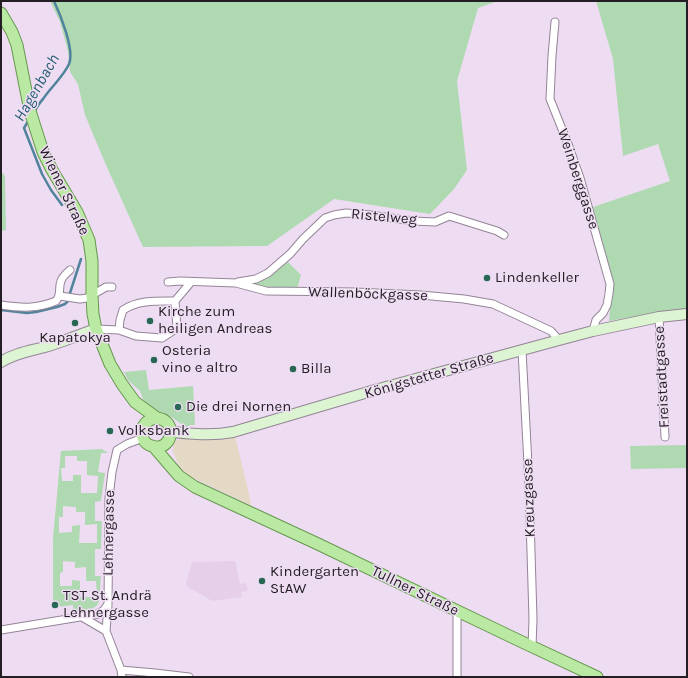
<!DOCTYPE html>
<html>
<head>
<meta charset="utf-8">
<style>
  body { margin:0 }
  #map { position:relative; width:688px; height:678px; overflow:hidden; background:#eeddf2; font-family:Karla,sans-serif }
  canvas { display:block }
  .frame { position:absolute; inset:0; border:2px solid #231d24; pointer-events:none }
</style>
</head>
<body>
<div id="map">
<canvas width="688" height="678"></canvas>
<div class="frame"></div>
</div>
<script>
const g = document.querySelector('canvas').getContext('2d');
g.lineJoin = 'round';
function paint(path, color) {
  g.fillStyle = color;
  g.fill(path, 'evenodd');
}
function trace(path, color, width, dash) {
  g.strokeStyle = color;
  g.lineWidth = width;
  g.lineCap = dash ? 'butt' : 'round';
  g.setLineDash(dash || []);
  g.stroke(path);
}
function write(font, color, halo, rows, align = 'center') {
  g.font = font + ' Karla,sans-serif';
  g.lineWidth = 3;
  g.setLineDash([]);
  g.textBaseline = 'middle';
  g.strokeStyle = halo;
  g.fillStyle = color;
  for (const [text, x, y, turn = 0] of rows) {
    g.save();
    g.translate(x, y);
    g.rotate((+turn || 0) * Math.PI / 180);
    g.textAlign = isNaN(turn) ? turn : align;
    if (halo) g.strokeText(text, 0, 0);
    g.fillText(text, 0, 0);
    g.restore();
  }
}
paint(new Path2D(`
  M235,436L249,494L251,505L189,476L179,466L173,452L174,442L183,438L219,440Z`), '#e3d9c4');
paint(new Path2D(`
  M235,561L240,584L246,583L248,591L241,592L242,597L212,601L188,587L186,584L192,562Z`), '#e5cfe9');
paint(new Path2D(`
  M50,1H498L478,8L457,81L467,170L454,189L430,214L334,199L267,246L143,247L106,165L85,115L78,84L70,72L68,51L60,22Z
  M596,1H687V309L637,316L609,321L612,284L593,207L670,181L658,144L623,156L613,59Z
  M1,171L5,176L6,230L1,231Z
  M288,262L301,275L297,289L267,287L246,283L269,275Z
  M146,370L149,390L193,386L195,425H190L187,428L170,416L158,413L148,406L143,399L140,391L128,380L124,372Z
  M687,445V468L631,469L630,446Z
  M102,449L108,453H101L98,472L105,473L101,501L95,502V521H102L101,549H95V576H101L99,602C95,611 82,612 73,611V605L57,607L56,602H53V538L61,451ZM65,456H77V461H87V475L98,476L97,493H81V475H73V481H62L61,468H65ZM63,506L76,507V512H85V525L97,524V543H79L80,525L72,526V532L59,533V517H63ZM63,561L75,562V568L86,567V581H96L97,597H80V581L72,580V586H60V573L63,572Z`), '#aed9b1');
trace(new Path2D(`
  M34,112C37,108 39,103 43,99C51,87 63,77 69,64C75,50 60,14 54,1
  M29,120L24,128L42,174L51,190L62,205
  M1,310L27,313L36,312L57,307L65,304L68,301L70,293L81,259`), '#52839c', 2.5);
const minor = new Path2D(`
  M555,22L552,56L550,99L568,144L580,178L610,284L609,294L607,305L603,313L596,320L593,331
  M168,282L180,281L236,283L266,291L355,292L421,295L464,299L493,304L551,331L559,340
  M238,282L256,279L268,273L290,254L303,239L325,218L334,215L346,213L370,215L413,221L435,222L449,216L497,231L504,235
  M60,296L80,299L87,298L106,287H112
  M1,305C21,308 37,309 56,301C62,294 58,288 61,281C62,277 67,273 70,270
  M659,317L665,437
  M96,329L119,330L136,336L162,338L177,328L175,301L191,282
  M119,330L120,320L123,310C138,300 157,301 175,301
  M522,350L529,484L533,619L532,647
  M108,606L106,631L121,670L122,677
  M82,617L106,631
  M1,630L98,614L104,610L108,604L109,498L112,472L117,450L127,444L143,438
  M121,670L155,673L189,677
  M457,677V611`);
const secondary = new Path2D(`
  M1,362C15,353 30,351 45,347C62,342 79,335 96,329
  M171,432C192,434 212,436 233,432L375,390L559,340L593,331L659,317L687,314`);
const primary = new Path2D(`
  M1,13L12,32L17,45L30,111L43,152L52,170L77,212L89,240L92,261V296L93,314L96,329L110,364L122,384L135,402L157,418C180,421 171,453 152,446C148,445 144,442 143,438C139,427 147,419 157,418
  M154,447L179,476L195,487L318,544L520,641L597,677`);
trace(minor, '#938496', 9);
trace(secondary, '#938496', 12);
trace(primary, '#67984f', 13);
trace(minor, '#fff', 7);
trace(secondary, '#dcf4d1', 10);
trace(primary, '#bae9a3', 11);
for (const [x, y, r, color] of [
  [487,278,4,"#276754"],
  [150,321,4,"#276754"],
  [75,323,4,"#276754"],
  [154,360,4,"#276754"],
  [293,369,4,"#276754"],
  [178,407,4,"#276754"],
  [110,431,4,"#276754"],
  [262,581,4,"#276754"],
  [55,605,4,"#276754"]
]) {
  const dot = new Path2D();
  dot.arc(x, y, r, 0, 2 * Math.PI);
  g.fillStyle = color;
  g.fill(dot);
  trace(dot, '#eeddf2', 1.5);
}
write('15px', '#231d24', '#eeddf2', [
  ["Weinberggasse",578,179,72],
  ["Wiener Straße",64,191,64],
  ["Ristelweg",384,217,5],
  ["Wallenböckgasse",368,294,2],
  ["Königstetter Straße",429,376,-16],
  ["Freistadtgasse",662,377,-93],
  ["Kreuzgasse",529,498,-92],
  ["Lehnergasse",109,533,-89],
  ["Tullner Straße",415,591,26]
]);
write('15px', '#231d24', '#eeddf2', [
  ["Lindenkeller",495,278],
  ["Kirche zum",158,312],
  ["heiligen Andreas",158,329],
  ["Kapatokya",75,338,"center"],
  ["Osteria",162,351],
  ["vino e altro",162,368],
  ["Billa",301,369],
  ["Die drei Nornen",186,407],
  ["Volksbank",118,431],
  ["Kindergarten",270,572],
  ["StAW",270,589],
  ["TST St. Andrä",63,596],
  ["Lehnergasse",63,613]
], 'left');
write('italic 16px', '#265f76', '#eeddf2', [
  ["Hagenbach",37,88,-60]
]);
</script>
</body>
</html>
